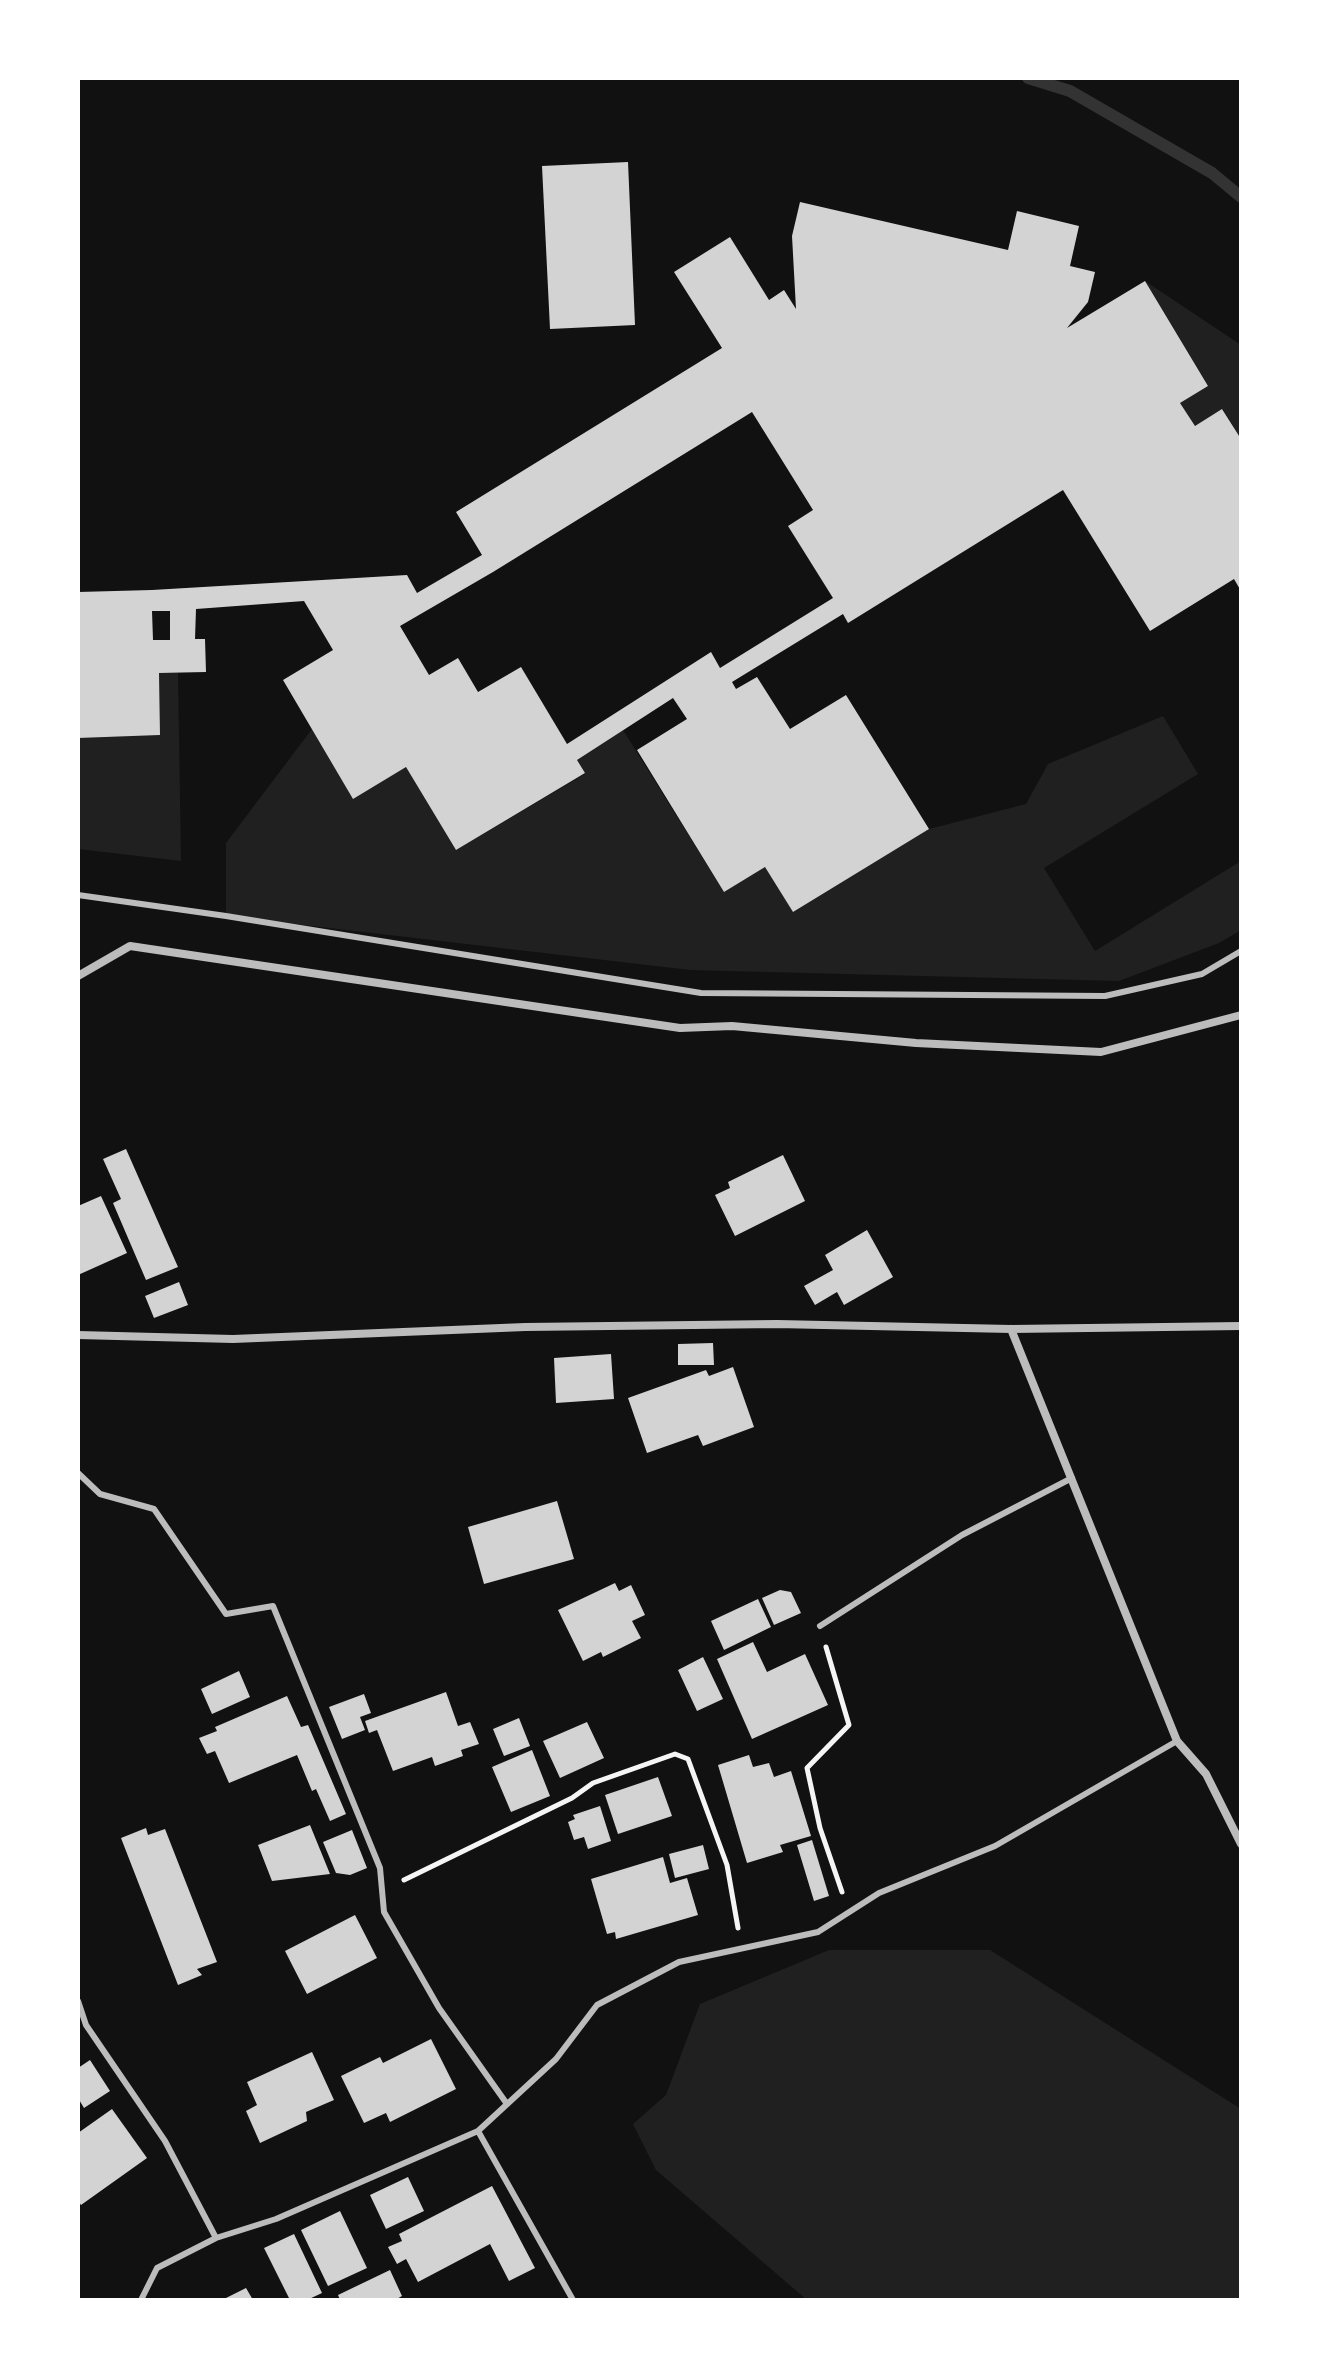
<!DOCTYPE html>
<html>
<head>
<meta charset="utf-8">
<style>
  body { margin:0 }
  #map { position:relative; width:1319px; height:2378px; overflow:hidden; background:#111; font-family:"Work Sans",sans-serif }
  canvas { display:block }
  .frame { position:absolute; inset:0; border:80px solid #fff; pointer-events:none }
</style>
</head>
<body>
<div id="map">
<canvas width="1319" height="2378"></canvas>
<div class="frame"></div>
</div>
<script>
const g = document.querySelector('canvas').getContext('2d');
g.lineJoin = 'round';
function paint(path, color) {
  g.fillStyle = color;
  g.fill(path, 'evenodd');
}
function trace(path, color, width, dash) {
  g.strokeStyle = color;
  g.lineWidth = width;
  g.lineCap = dash ? 'butt' : 'round';
  g.setLineDash(dash || []);
  g.stroke(path);
}
paint(new Path2D(`
  M1145,281L1241,345V439L1223,409L1195,426L1180,403L1208,386Z
  M159,673H178L181,861L78,849V738L160,735Z
  M1163,716L1198,774L1044,868L1095,951L1241,861V930L1219,943L1119,981L690,970L226,916V843L312,729L353,798L406,767L456,850L585,774L577,760L623,730L724,892L765,867L793,912L929,829L1026,804L1048,764Z
  M829,1950H990L1241,2109V2300H807L656,2170L633,2124L666,2095L700,2004Z`), '#202020');
trace(new Path2D(`
  M1028,78L1070,91L1212,173L1241,197`), '#333', 12);
paint(new Path2D(`
  M628,162L635,325L550,329L542,166Z
  M800,202L1008,250L1017,211L1079,226L1070,266L1095,272L1088,302L1067,328L1145,281L1208,386L1180,403L1195,426L1222,409L1241,439V591L1234,579L1150,631L1063,490L848,623L843,614L732,682L736,689L757,677L790,729L846,695L929,829L793,912L765,867L724,892L637,750L687,719L673,698L577,760L585,773L456,850L406,767L353,799L283,680L333,650L304,601L196,609L195,639H205L206,672L159,673L160,735L78,738V592L152,590L407,575L417,593L482,555L456,512L722,348L674,272L730,237L769,300L784,290L796,309L792,236ZM752,412L813,510L788,526L833,598L720,668L711,652L567,744L521,667L478,692L458,658L429,675L400,626L493,572ZM152,611H170V640H153Z
  M126,1149L178,1267L146,1280L113,1203L121,1199L103,1159Z
  M783,1155L805,1201L735,1236L715,1195L730,1188L728,1182Z
  M101,1196L127,1253L78,1275V1206Z
  M867,1230L893,1277L844,1305L837,1292L815,1305L804,1286L833,1270L825,1255Z
  M179,1282L188,1305L154,1318L145,1296Z
  M713,1343L714,1365H678V1344Z
  M611,1354L614,1399L556,1403L554,1358Z
  M733,1367L754,1427L703,1446L698,1435L647,1453L628,1398L706,1370L709,1376Z
  M557,1501L574,1559L484,1584L468,1527Z
  M615,1583L619,1591L631,1585L645,1615L632,1621L641,1638L603,1657L601,1652L583,1661L558,1610Z
  M780,1590L791,1592L801,1613L774,1625L762,1598Z
  M758,1599L771,1627L724,1650L711,1621Z
  M753,1642L767,1672L805,1654L828,1705L752,1739L717,1659Z
  M703,1657L723,1699L697,1711L678,1670Z
  M239,1671L250,1697L212,1714L201,1689Z
  M446,1692L458,1726L470,1722L479,1744L461,1750L463,1756L435,1766L432,1757L393,1771L377,1730L369,1733L365,1721Z
  M364,1694L371,1713L360,1717L365,1730L342,1739L329,1707Z
  M287,1696L301,1727L308,1725L346,1814L330,1821L316,1789L312,1791L297,1755L229,1783L215,1751L207,1754L199,1738L217,1731L215,1727Z
  M519,1718L530,1746L504,1756L493,1729Z
  M587,1722L604,1758L560,1778L543,1741Z
  M532,1750L550,1796L511,1812L492,1767Z
  M749,1755L753,1767L769,1763L774,1777L791,1771L811,1836L780,1845L783,1852L747,1863L718,1765Z
  M658,1777L672,1816L618,1834L605,1795Z
  M600,1806L611,1841L588,1849L584,1837L574,1840L568,1822L575,1819L573,1815Z
  M310,1825L330,1874L272,1881L258,1845Z
  M146,1828L148,1835L165,1829L217,1962L197,1969L202,1975L178,1985L121,1838Z
  M352,1830L367,1868L350,1875L336,1873L323,1842Z
  M812,1840L829,1896L814,1901L797,1845Z
  M703,1845L709,1869L675,1878L669,1854Z
  M663,1857L670,1883L687,1878L698,1915L616,1939L615,1932L607,1934L591,1879Z
  M355,1915L377,1958L307,1994L285,1951Z
  M431,2039L456,2089L390,2122L386,2113L364,2123L341,2076L380,2057L383,2063Z
  M312,2052L334,2100L306,2112L307,2121L260,2143L246,2111L257,2105L247,2082Z
  M90,2060L110,2091L84,2108L78,2098V2068Z
  M112,2109L147,2158L81,2205L78,2201V2133Z
  M408,2177L424,2211L386,2229L370,2195Z
  M492,2186L535,2268L509,2281L490,2244L418,2282L406,2259L397,2264L388,2247L402,2241L399,2234Z
  M340,2211L367,2268L328,2286L301,2230Z
  M294,2234L322,2293L307,2300H290L264,2248Z
  M390,2270L402,2296L395,2300H340L338,2295Z
  M246,2288L253,2300H222Z`), '#d3d3d3');
trace(new Path2D(`
  M826,1647L849,1725L807,1768L820,1828L842,1892
  M404,1880L572,1798L593,1783L675,1754L688,1759L727,1865L738,1928`), '#f5f5f5', 5);
trace(new Path2D(`
  M78,895L226,916L701,993L1105,996L1202,974L1241,951
  M78,1473L100,1494L154,1509L226,1614L273,1606L380,1868L384,1912L439,2008L507,2104
  M820,1626L962,1535L1072,1478
  M78,2001L86,2025L165,2141L216,2238
  M478,2131L573,2300
  M141,2300L157,2268L216,2238L276,2219L478,2131L556,2059L597,2005L679,1962L818,1932L879,1893L995,1846L1177,1741`), '#bcbcbc', 6);
trace(new Path2D(`
  M78,976L130,946L680,1028L732,1026L916,1043L1101,1052L1241,1015
  M1011,1329L1177,1741L1206,1774L1241,1844
  M78,1335L233,1339L525,1327L777,1324L1011,1329L1241,1326`), '#bcbcbc', 8);
</script>
</body>
</html>
